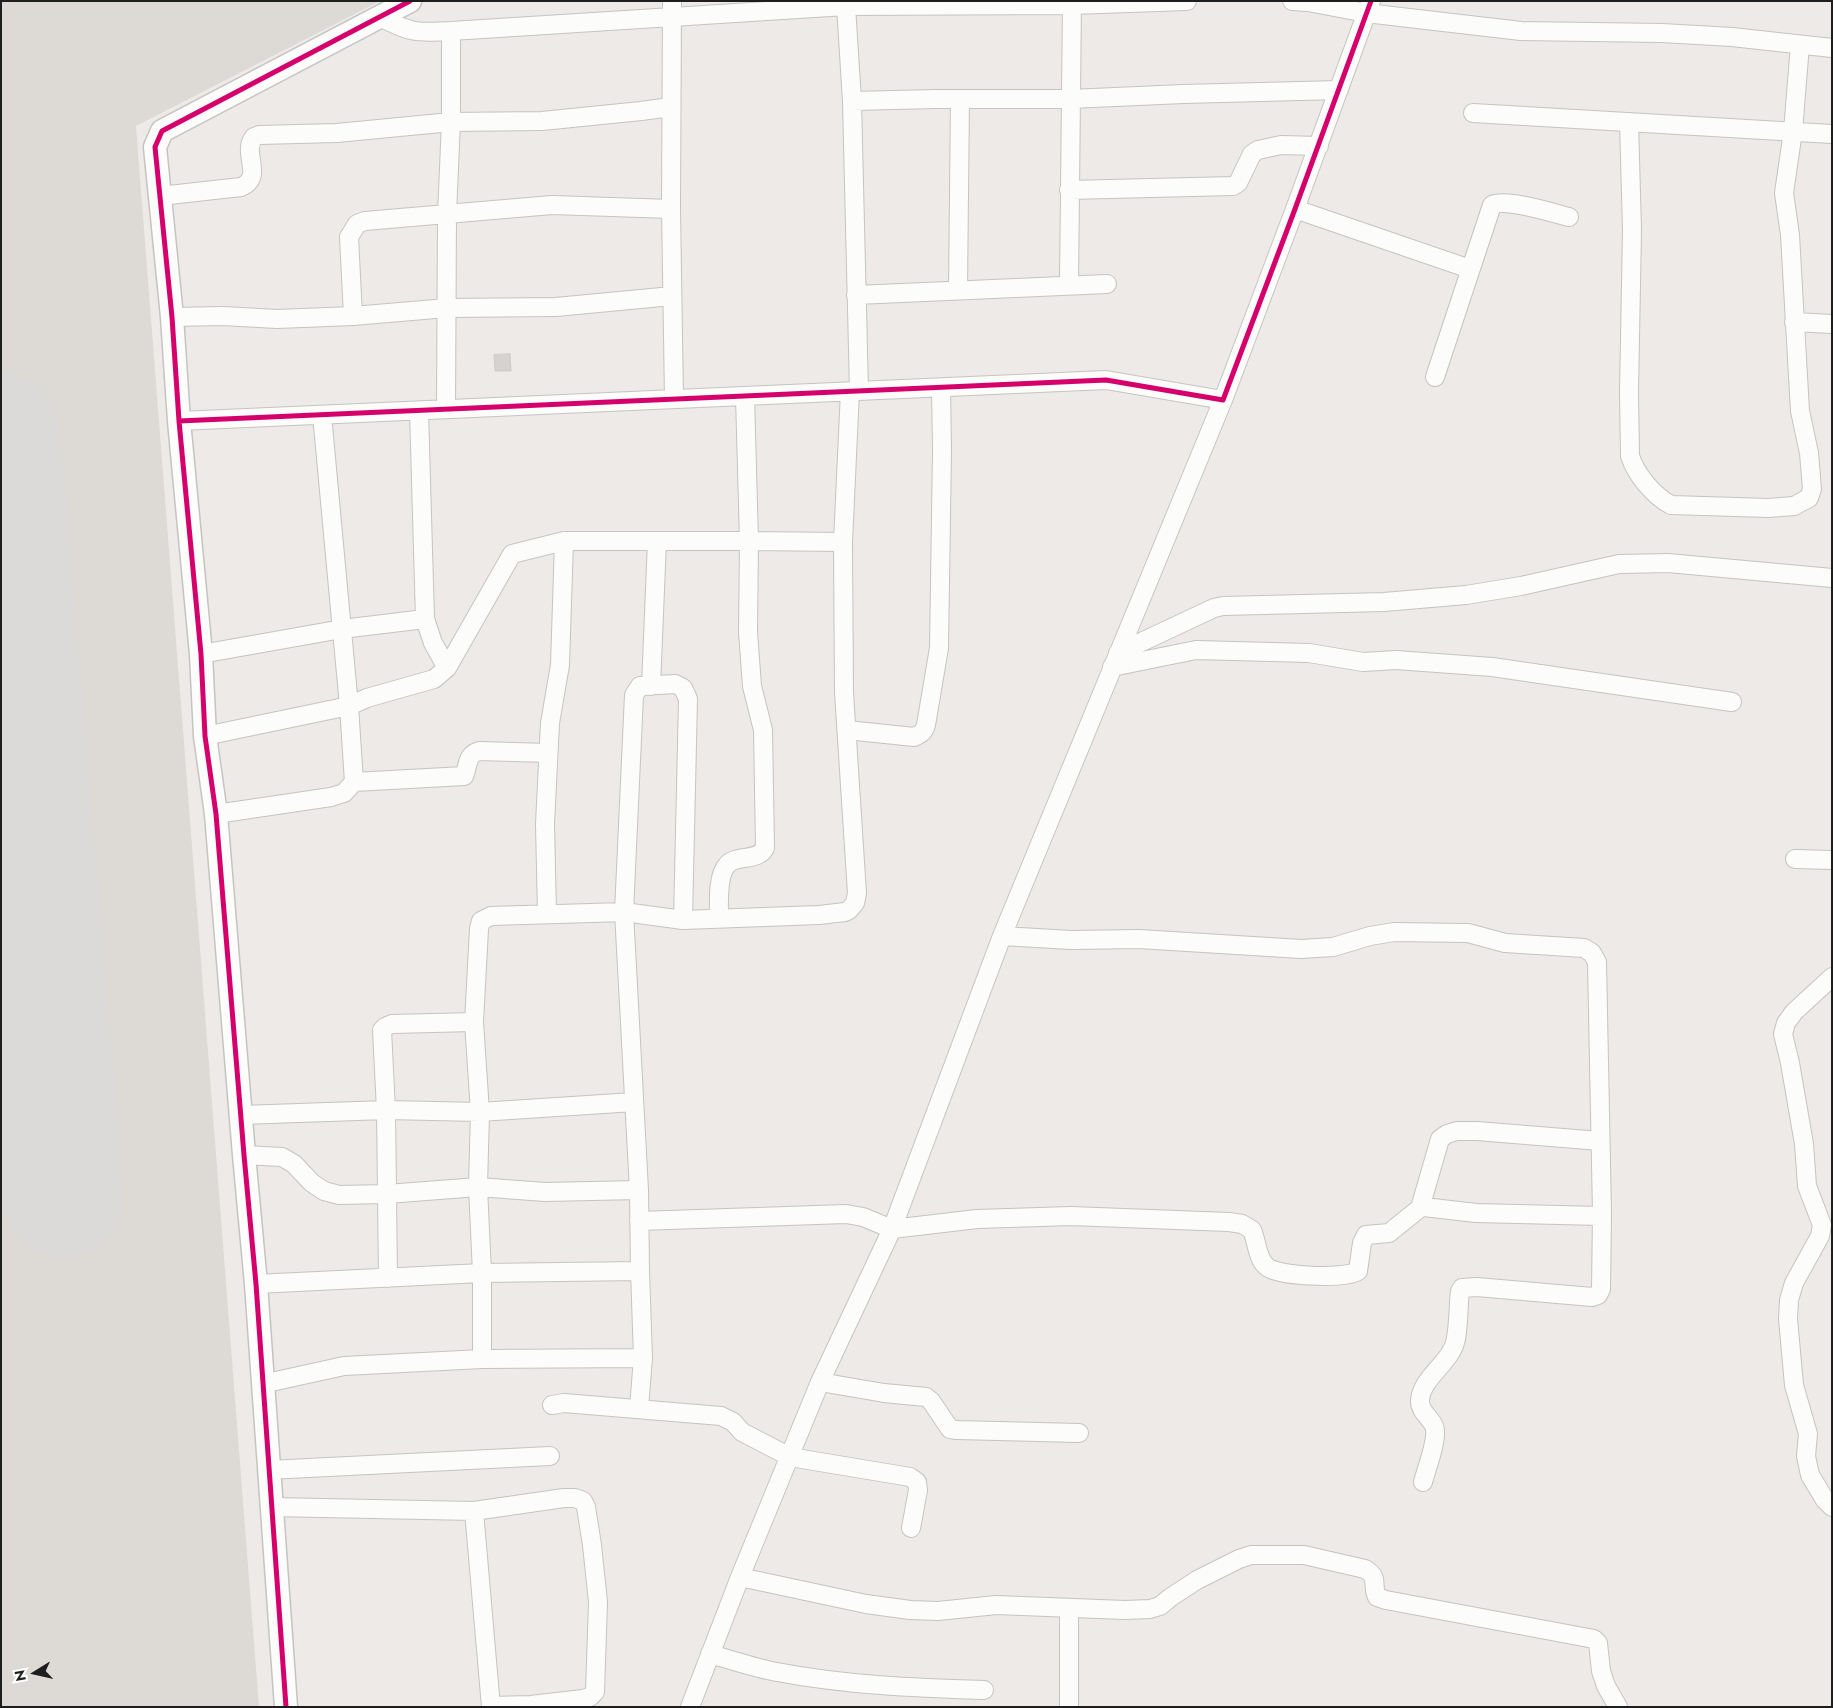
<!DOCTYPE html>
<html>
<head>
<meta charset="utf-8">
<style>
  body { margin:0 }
  #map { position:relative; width:1833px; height:1708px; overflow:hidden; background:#edeae7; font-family:Jost,sans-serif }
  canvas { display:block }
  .frame { position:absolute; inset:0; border:2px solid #1e1e1e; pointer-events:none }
  .north { position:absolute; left:10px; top:1648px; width:50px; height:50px; -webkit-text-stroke:4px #fff; paint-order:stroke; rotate:260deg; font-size:14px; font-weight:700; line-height:20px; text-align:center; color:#1e1e1e }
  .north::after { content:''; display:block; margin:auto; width:18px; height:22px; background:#1e1e1e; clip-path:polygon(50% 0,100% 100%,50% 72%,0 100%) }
</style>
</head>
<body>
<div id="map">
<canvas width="1833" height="1708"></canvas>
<div class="frame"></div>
<div class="north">N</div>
</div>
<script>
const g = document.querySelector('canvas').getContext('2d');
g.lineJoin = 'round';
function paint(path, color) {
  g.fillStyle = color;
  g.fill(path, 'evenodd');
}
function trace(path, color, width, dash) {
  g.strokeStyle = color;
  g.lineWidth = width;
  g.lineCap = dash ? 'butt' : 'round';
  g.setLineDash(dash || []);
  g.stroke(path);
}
paint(new Path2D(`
  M1,1H380L136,126L259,1707H1Z`), '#dddad5');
trace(new Path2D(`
  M1,434L64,1198`), '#dcdad8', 119);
const building = new Path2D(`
  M510,354L511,371H495L494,355Z`);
paint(building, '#d5d2d0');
trace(building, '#d0cbc8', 1);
const minor = new Path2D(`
  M672,1L671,209L674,399
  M1292,1L1308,2L1366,13L1521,31L1662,33L1732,37L1832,48
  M846,6L1071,5L1187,1
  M380,17C410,33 417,33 451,31
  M852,101L936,99H1070L1183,94L1339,90
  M1473,113L1832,134
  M1629,122L1632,230L1629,392L1630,456C1636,475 1654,496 1671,505L1768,508L1794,506L1809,498L1812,489L1809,453L1800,411L1790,235L1784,193L1793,131L1800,45
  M1069,190L1233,186L1238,183L1252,154L1258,150L1281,145L1319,146
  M160,196L241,187C265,177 241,153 254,137L259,135L337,133L451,122L542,121L641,111L671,107
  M1295,209L1470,269
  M1069,285L1072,1
  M958,290L960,99
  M856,295L1107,284
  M353,316L349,237L357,224L365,221L552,205L671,209
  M172,317L223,316L277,319L353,316L447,308L556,307L672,296
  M1794,322L1832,324
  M1435,377L1492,205C1506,198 1553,213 1569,217
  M446,409L447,214L451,122V31L846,6L852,101L859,391
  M419,411L425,619L433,643L447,668
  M179,421L1106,380L1223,400L1295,209L1371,1
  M1118,653L1214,608L1223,606L1384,602L1466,595L1521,586L1619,564L1668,563L1832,578
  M201,654L342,629L425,619
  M1112,667L1196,650L1309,653L1363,662L1396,660L1492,667L1732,702
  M651,686L657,541
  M847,730L914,737C921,734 924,732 926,725L939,648L942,450L941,387
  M205,736L349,706L367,698L434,679L447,668L512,554L564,541H749L843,542L850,391
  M354,782L464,776C469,765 466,755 479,751L548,753
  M216,814L331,797L344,793L354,782L349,706L322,415
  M1795,859L1832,860
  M547,914L545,824L550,723L560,665L564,541
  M719,918C719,905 717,875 727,865C736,854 758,862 765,848L763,730L752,686L748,632L749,541L745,396
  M1002,936L1071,940L1139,939L1301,949L1333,947L1370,936L1394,932L1468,933L1505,943L1584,948L1592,953L1597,962L1602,1213L1601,1289L1598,1295L1592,1297L1477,1287L1462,1288L1460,1291C1458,1305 1459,1337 1453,1348C1445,1366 1422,1379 1420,1400C1419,1411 1430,1417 1434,1426C1439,1437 1426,1470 1423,1482
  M1832,977L1794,1012L1786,1023L1783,1034L1790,1063L1804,1144L1807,1186L1822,1225L1820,1236L1794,1283L1789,1300L1788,1319L1794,1385L1808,1434L1806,1456L1810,1475L1825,1500L1832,1507
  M241,1115L386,1110L480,1112L634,1102
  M244,1155L282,1157L294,1164L312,1183L324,1191L339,1195L387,1194L478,1187L545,1192L639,1190
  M1420,1208L1440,1139L1447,1134L1457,1131H1477L1600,1141
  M639,1221L846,1214L863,1217L892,1229L977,1219L1071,1216L1229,1222L1242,1224L1252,1230C1257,1241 1257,1258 1266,1266C1276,1277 1345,1279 1358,1271L1362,1243L1366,1235L1389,1233L1420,1208L1424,1207L1476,1213L1601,1216
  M388,1278L386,1110L382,1030L385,1027L392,1024L474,1022
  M256,1284L482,1273L640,1271
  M482,1359V1273L478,1187L480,1112L474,1022L479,929L481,921L491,916L624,912L683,920L819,915L845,912L849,910L855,903L857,893L844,693L843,542
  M820,1382L884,1393L926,1397L931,1401L950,1429L957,1430L1079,1433
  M262,1384L344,1366L482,1359L643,1358
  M552,1405L564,1403L721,1416L733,1422L742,1432L790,1457L910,1477L917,1482L918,1490L911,1528
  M639,1408L643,1358L640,1271L639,1190L624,912L634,695L640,686L675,684L683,688L688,699L683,920
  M268,1470L550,1456
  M271,1507L474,1511L564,1498H575L583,1501L586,1507L592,1545L598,1602L595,1692L590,1697L583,1699L531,1705L491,1706
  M474,1511L491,1707
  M740,1577L866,1604L910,1610L938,1611L996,1605L1125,1610L1150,1609L1160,1606L1171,1597L1197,1580L1239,1559L1251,1555H1304L1365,1569C1380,1578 1371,1584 1377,1597L1386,1600L1594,1639L1598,1643L1601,1671L1606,1686L1618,1707
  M1069,1609V1707
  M710,1654C732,1660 755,1668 777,1672C845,1685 915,1688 984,1690
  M690,1707L740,1577L820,1382L892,1229L1002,936L1223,400`);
const tertiary = new Path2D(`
  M286,1707L256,1284L244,1155L216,814L205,736L201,654L179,421L172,317L155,147L162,131L410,1`);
trace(minor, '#c5c4c3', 20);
trace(tertiary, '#c5c4c3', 25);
trace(minor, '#fcfcfb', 18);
trace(tertiary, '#fcfcfb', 22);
trace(new Path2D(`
  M179,421L1106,380L1223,400L1295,209L1371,1
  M286,1707L256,1284L244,1155L216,814L205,736L201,654L179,421L172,317L155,147L162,131L410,1`), '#d6006c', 5);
</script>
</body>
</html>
